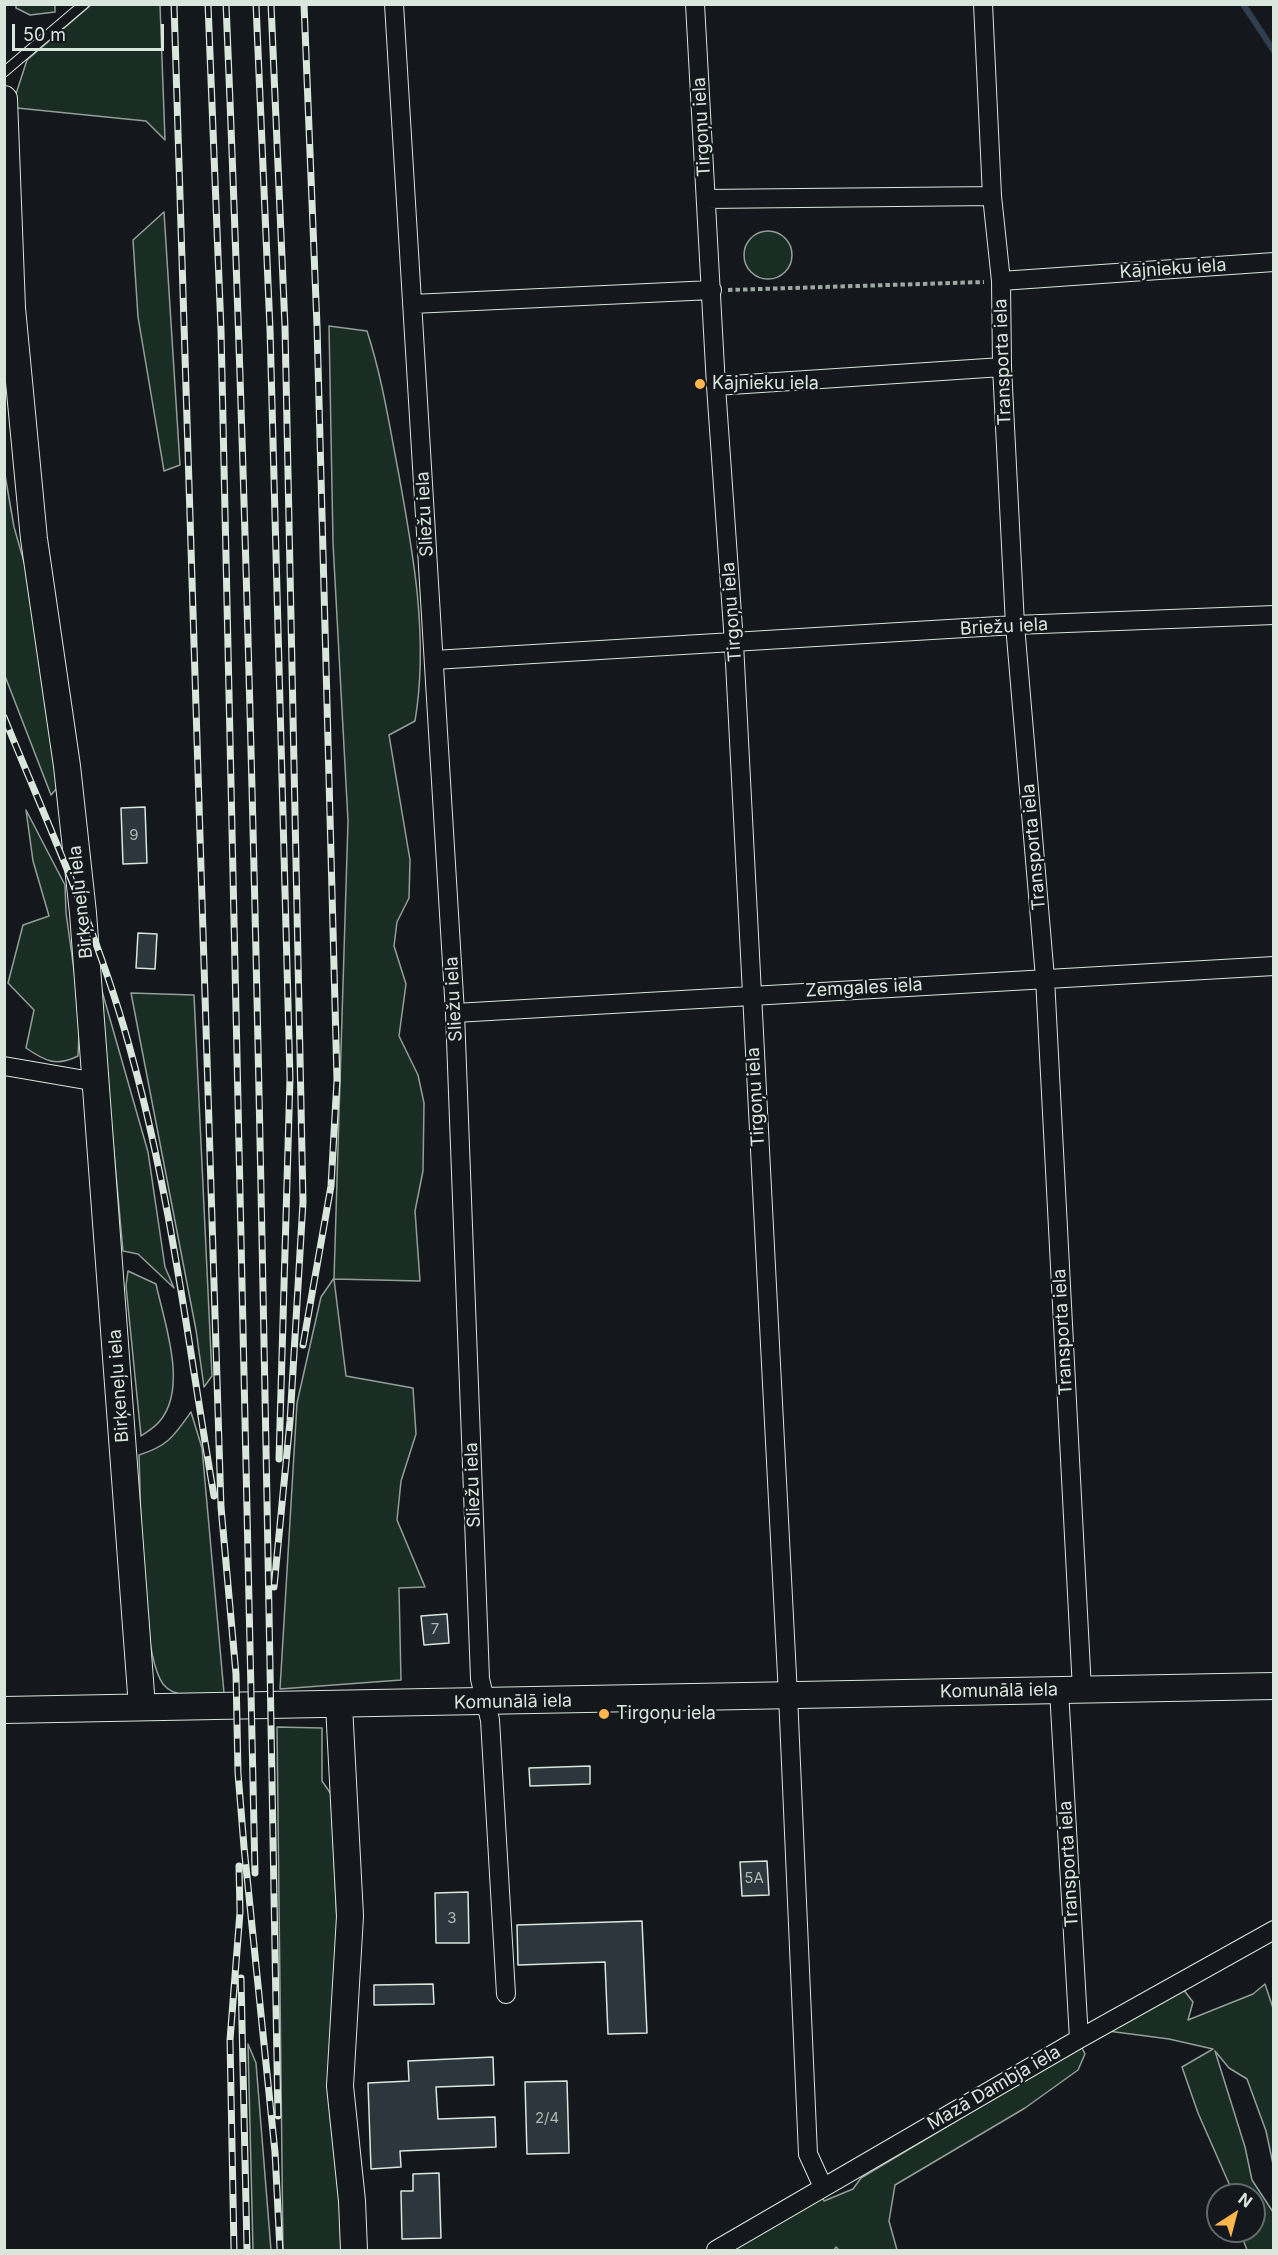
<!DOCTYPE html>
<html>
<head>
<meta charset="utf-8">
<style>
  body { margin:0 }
  #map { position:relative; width:1278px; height:2255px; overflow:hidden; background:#14181c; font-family:Inter,sans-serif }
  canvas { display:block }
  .frame { position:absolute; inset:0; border:6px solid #d8e6dc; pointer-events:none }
  .north { position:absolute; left:1206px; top:2183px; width:60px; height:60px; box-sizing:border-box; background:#14181c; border:2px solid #626a69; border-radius:50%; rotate:36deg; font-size:16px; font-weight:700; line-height:24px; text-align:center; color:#d8e6dc }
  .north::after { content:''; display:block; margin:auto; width:21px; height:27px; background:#ffb74d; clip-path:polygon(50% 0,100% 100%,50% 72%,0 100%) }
  .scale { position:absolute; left:12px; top:24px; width:152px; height:27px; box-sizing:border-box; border:3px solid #d8e6dc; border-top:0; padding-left:8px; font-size:18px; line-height:21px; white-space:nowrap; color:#d8e6dc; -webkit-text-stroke:4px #14181c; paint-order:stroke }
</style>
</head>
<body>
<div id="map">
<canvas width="1278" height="2255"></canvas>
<div class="frame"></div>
<div class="north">N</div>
<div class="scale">50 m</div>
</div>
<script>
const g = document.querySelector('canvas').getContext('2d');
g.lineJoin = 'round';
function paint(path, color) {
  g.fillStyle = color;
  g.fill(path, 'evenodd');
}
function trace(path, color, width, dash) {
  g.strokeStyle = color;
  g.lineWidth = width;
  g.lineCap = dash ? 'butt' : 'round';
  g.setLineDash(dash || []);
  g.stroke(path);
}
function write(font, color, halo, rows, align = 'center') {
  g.font = font + ' Inter,sans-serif';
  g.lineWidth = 4.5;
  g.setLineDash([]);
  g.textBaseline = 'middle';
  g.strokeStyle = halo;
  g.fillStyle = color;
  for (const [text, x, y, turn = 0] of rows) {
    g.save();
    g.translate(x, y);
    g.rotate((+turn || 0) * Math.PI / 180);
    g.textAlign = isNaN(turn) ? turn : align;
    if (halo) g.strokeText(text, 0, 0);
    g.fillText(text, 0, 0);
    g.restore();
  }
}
const green = new Path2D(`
  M16,5H55V12L30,15L16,8Z
  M91,5H160L165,140L146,121L17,108L15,97L27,60Z
  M164,212L180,465L164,471L138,317L133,240Z
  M744 255a24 24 0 1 1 48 0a24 24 0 1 1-48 0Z
  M329,326L367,331C382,377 389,423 398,470C413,552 429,638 415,721L389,735L410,860L409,898L397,922L394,946L406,984L399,1036L418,1075L424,1103L423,1171L415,1211L420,1281L334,1279L346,1376L413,1388L416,1434L401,1481L397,1520L425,1587L399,1588L401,1680L280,1689L297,1403L321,1297L334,1278L348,821L333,543Z
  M4,469L14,527L34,597L58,787L51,795L5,676Z
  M26,810L65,885L66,913L80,1013L78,1056C56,1067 45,1061 26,1048L34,1010L8,983L23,925L49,916L33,861Z
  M98,977L148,1152L165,1267L174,1288L138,1254L123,1251Z
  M131,993L194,995L212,1376L204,1387L196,1330Z
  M128,1271L156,1284C164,1322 189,1388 159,1422C155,1427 147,1432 141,1436L126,1286Z
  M191,1412L202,1448L224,1693C205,1694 176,1701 163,1684C140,1653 141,1500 139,1455C168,1446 174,1436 191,1412Z
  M277,1727L322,1728V1781L331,1794L338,1944L341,2250H283Z
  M1265,1984L1273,2008V2164L1266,2131L1247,2079L1229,2068L1215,2051L1245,2147L1252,2180L1273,2212V2250H1247L1240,2231H1254V2195H1234L1198,2113L1182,2067L1213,2049L1169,2039L1108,2031L1183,1989L1193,2002L1188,2020L1253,1994Z
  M248,2044L256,2063L271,2250H253Z
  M1081,2046L1085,2054L1078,2070L1025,2108L895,2185L889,2221L897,2250H839L836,2247L834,2250H729L821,2194L824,2201L853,2189L861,2178Z`);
paint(green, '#1a2d24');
trace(green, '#939e99', 1.5);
trace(new Path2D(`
  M1243,4L1274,51`), '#2f3f4d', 6);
const building = new Path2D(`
  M145,807L147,863L123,864L121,808Z
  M138,933L157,934L155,969L136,968Z
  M447,1614L449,1643L424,1645L421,1616Z
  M590,1766V1784L530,1786L529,1768Z
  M767,1861L769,1895L742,1896L740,1862Z
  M468,1892L469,1943H436L435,1893Z
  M642,1921L647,2033L608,2034L605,1962L518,1965L517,1925Z
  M433,1984L434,2004L374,2005V1985Z
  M493,2057L494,2085L436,2087L438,2119L495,2117L496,2147L400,2151L401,2167L371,2169L368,2083L409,2081L408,2061Z
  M567,2081L569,2153L527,2154L525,2082Z
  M439,2173L441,2238L402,2239L401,2191H413V2174Z`);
paint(building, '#2c363c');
trace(building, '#d8e6dc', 1.5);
const lane = new Path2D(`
  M4,72L84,4`);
const street = new Path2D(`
  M394,4L455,1013L480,1679L490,1720L506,1994
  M695,4L716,386L734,643L788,1695L808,2154L823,2187
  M983,4L992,196L1001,281L1002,367L1015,625L1045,978L1082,1690
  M706,199L992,196
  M1001,281L1274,262
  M412,304L712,290
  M716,386L1002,367
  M434,660L1015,625L1274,615
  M455,1013L1274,966
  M4,1066L97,1082
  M1059,1690L1079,2039
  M716,2250L1079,2039L1274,1930`);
const secondary = new Path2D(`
  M4,99L12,308L34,539L67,766L83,913L142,1707
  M339,1705L350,1916L340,2086L352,2201L354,2250
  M4,1710L1274,1686`);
trace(lane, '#d8e6dc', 11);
trace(street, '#d8e6dc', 20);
trace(secondary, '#d8e6dc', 28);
trace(new Path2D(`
  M728,290L984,282`), '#9da8a2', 4, [4.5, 3]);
trace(lane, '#14181c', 9);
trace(street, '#14181c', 18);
trace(secondary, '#14181c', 26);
const rail = new Path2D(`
  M174,4L221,1507L236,1674L238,1773L244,1847L275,2152L280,2250
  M208,4L221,330L255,1873
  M226,4C256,708 265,1412 278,2116
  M256,4L270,329L290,1078L279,1459
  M271,4L285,327L303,1202L290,1421L274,1587
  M4,717C50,830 102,942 133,1060C172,1202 189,1351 214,1496
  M303,1345L331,1186L337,1080L317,326L304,4
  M241,1978L247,2250
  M234,2250L230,2040L240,1912L239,1866`);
trace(rail, '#d8e6dc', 7);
trace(rail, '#14181c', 4.5, [14]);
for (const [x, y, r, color] of [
  [700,384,6,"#ffb74d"],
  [604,1714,6,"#ffb74d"]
]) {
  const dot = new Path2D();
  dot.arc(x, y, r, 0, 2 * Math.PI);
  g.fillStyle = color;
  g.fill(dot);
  trace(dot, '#14181c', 2);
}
write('15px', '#adbab4', null, [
  ["9",134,835],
  ["7",435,1629],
  ["5A",754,1878],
  ["3",452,1918],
  ["2/4",547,2118]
]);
write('18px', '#d8e6dc', '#14181c', [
  ["Tirgoņu iela",702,127,-93],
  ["Kājnieku iela",1173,269,-4],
  ["Transporta iela",1003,362,-92],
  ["Sliežu iela",425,514,-93],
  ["Tirgoņu iela",732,612,-94],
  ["Briežu iela",1004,627,-3],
  ["Transporta iela",1034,847,-95],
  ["Birķeneļu iela",81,902,-96],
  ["Zemgales iela",864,988,-3],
  ["Sliežu iela",454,999,-93],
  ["Tirgoņu iela",756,1097,-93],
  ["Transporta iela",1063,1332,-93],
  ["Birķeneļu iela",119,1386,-94],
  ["Sliežu iela",473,1485,-92],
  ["Komunālā iela",999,1691,-1],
  ["Komunālā iela",513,1702,-1],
  ["Transporta iela",1069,1864,-93],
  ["Mazā Dambja iela",994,2088,-30]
]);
write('18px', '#d8e6dc', '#14181c', [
  ["Kājnieku iela",712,384],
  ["Tirgoņu iela",616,1714]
], 'left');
</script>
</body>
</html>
